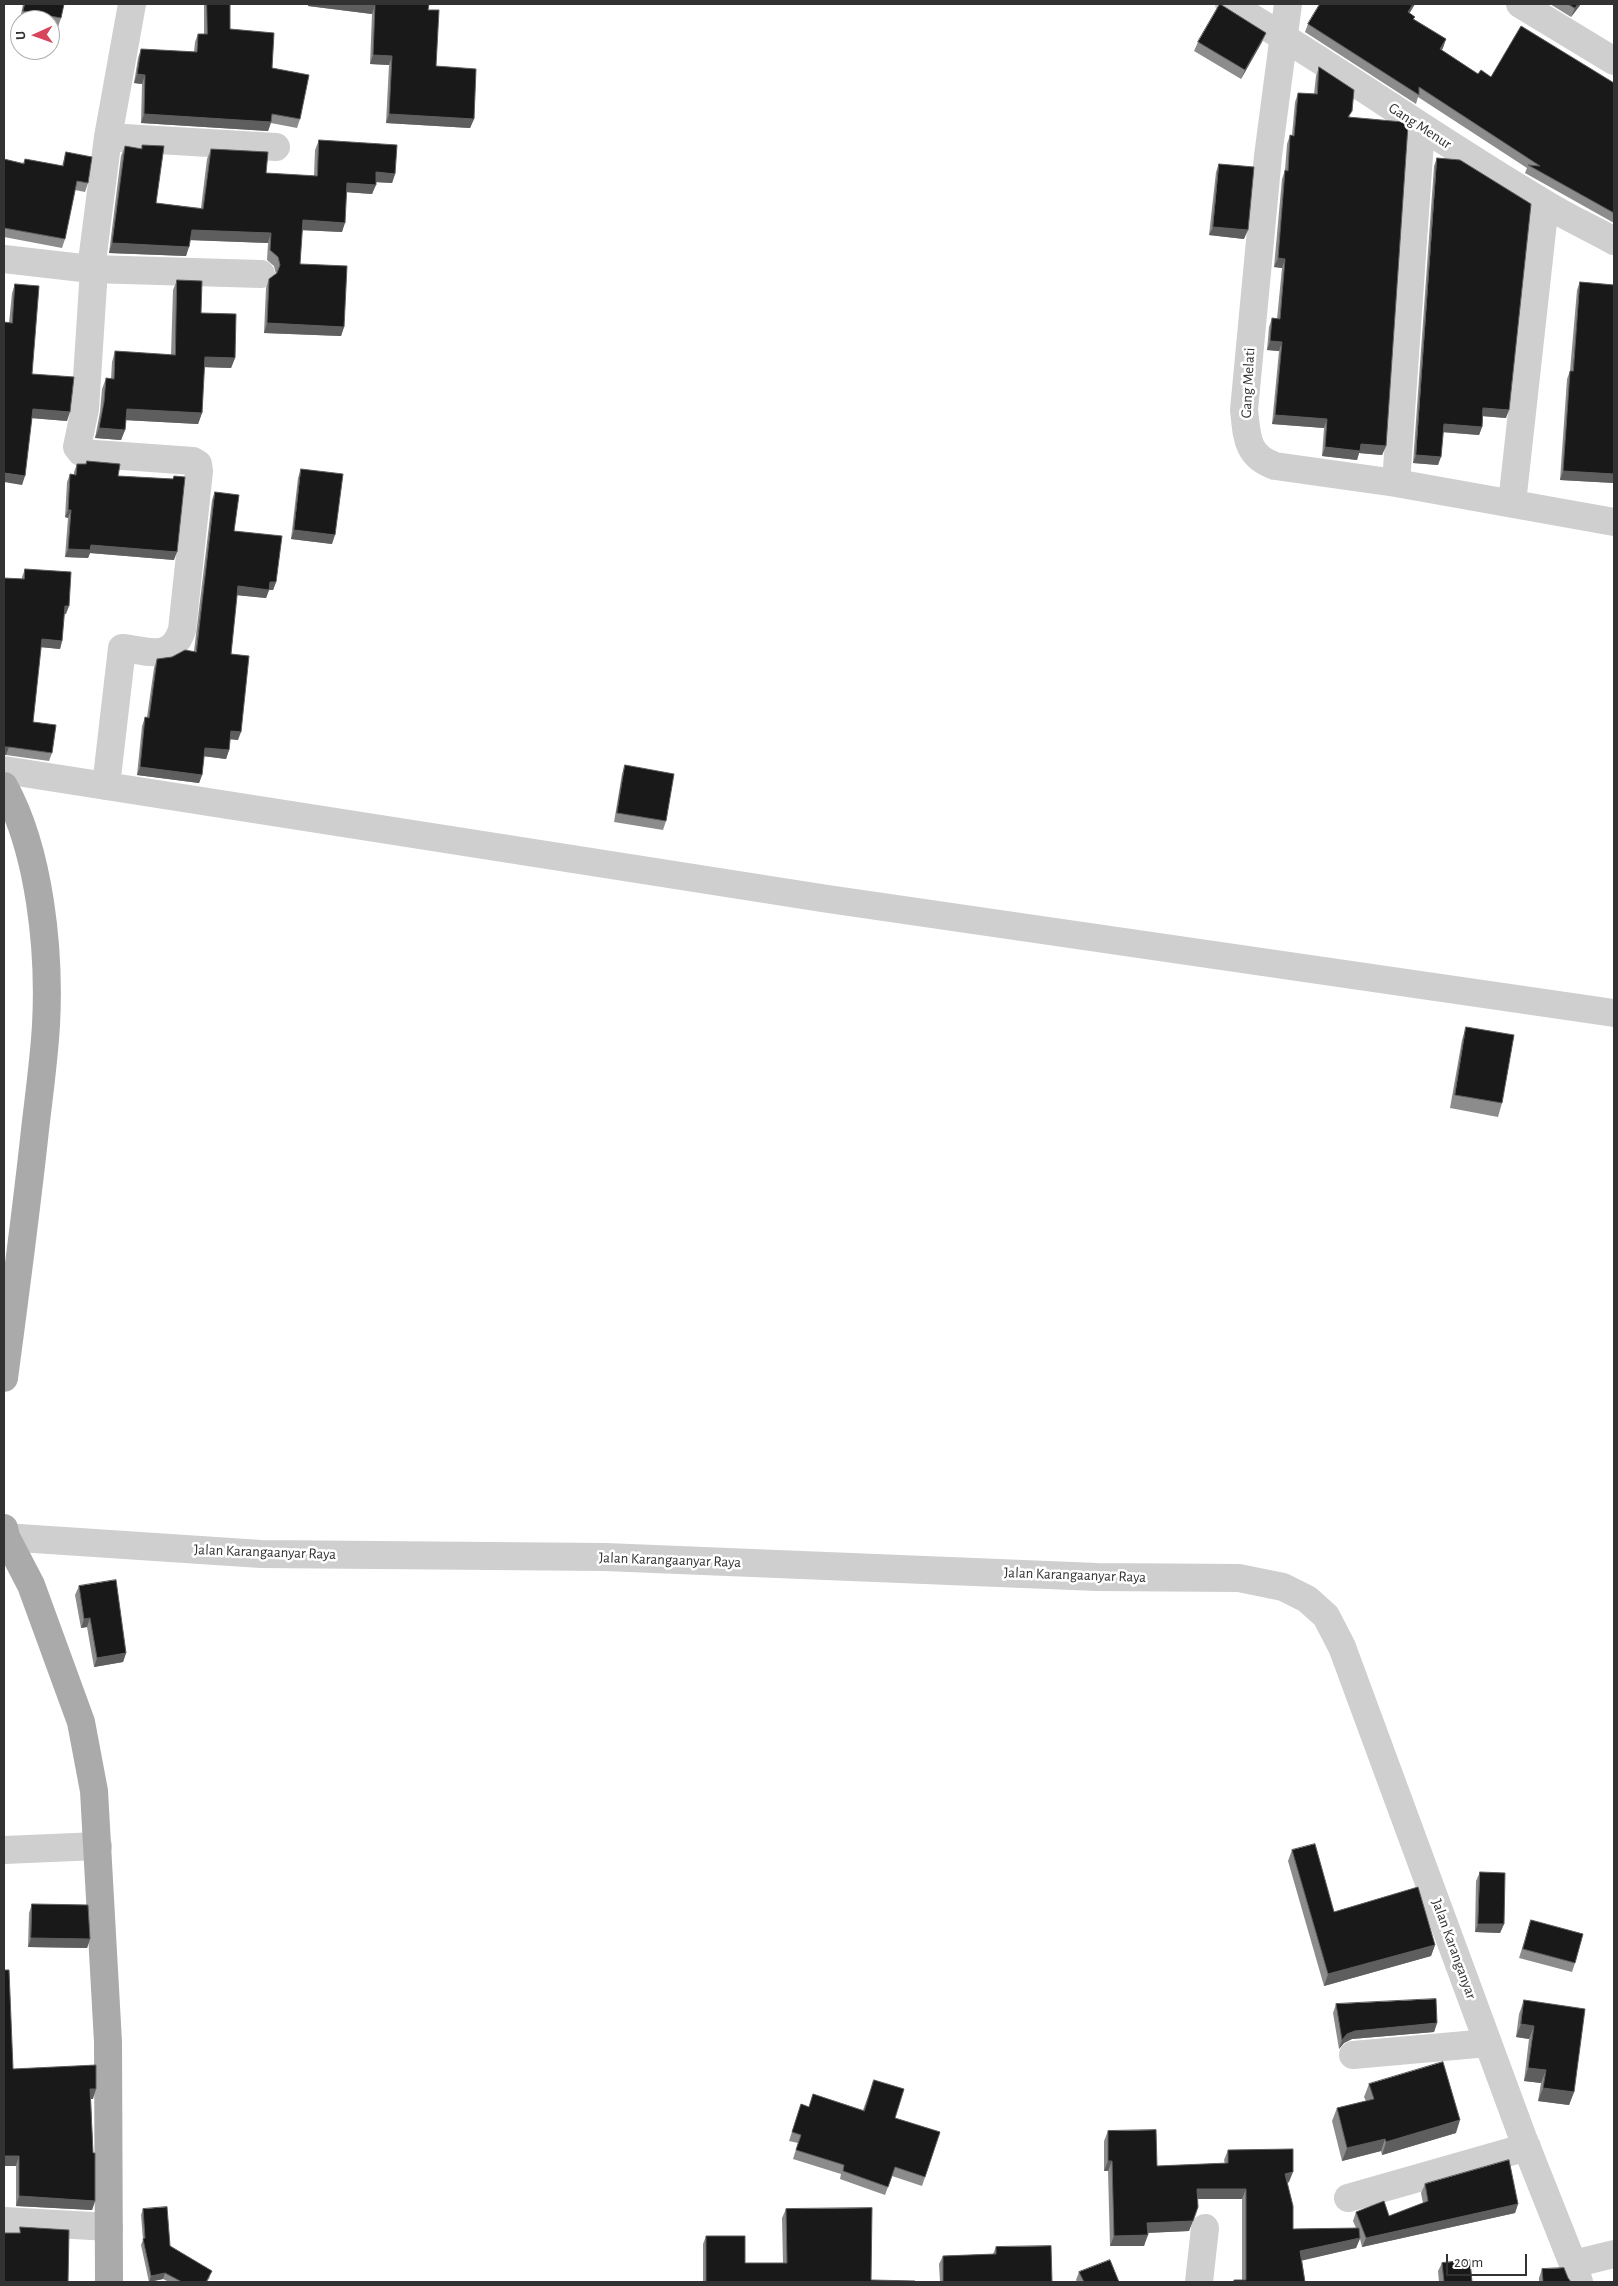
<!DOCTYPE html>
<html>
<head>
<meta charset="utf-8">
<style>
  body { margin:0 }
  #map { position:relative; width:1618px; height:2286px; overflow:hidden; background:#fff; font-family:"Alegreya Sans",sans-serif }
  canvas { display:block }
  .frame { position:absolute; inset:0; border:5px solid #323232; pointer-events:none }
  .north { position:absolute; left:10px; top:10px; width:50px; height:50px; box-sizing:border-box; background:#fff; border:1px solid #adadad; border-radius:50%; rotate:268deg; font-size:14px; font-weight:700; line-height:20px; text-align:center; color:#323232 }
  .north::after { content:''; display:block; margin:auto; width:18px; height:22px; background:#d8465d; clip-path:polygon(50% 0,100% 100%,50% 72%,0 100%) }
  .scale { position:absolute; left:1446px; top:2254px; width:81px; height:22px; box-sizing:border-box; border:2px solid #323232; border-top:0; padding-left:6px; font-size:15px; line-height:18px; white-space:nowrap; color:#323232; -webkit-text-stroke:4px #fff; paint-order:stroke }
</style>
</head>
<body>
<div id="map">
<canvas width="1618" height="2286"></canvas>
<div class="frame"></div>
<div class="north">U</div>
<div class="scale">20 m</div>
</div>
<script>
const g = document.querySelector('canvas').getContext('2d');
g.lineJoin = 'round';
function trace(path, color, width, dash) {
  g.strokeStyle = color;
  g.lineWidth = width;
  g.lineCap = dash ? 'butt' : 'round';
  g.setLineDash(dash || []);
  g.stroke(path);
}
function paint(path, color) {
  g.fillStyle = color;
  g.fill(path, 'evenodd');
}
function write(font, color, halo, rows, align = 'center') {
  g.font = font + ' "Alegreya Sans",sans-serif';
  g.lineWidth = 5;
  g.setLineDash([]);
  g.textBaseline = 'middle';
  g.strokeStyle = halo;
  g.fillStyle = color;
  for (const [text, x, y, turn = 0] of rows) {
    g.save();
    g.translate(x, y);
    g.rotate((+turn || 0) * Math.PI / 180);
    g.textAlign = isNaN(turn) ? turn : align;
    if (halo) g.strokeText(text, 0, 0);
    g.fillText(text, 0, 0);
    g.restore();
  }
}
trace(new Path2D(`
  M1229,4C1336,67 1437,140 1544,203C1566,217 1591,228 1614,241
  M1288,4L1268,156L1244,410C1247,436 1246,456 1275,466L1396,483L1614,522
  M1520,4L1614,61
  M108,137L276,147
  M4,259L91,269L261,274
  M91,269L108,137L132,4
  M94,269L85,409L77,447L81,452L95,454L193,461L198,464L199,471L182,630C171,662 150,651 122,648L106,786
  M1396,483L1421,127
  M1512,503L1545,204
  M4,770L828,899L1614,1013
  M4,1537L261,1554L605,1557L1097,1577L1239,1578L1283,1587L1307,1599L1326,1616L1342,1647L1523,2138L1573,2264L1579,2282
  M4,1850L98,1846
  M1353,2055L1488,2043
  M1348,2198L1527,2147
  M4,2221L109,2227
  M1573,2264L1614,2254
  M1199,2282L1205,2228`), '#cfcfcf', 28);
trace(new Path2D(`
  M4,786C40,851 50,951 46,1025C44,1060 39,1095 35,1130C26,1213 15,1296 4,1378
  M4,1528L6,1537L31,1585L81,1722L94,1791L108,2042L109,2282`), '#aaa', 28);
paint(new Path2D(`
  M23,4H64L61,18L58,27L50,26V20H20Z
  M204,4H230V29L272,68L300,119L297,128L271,123L268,131L141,123L142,84L134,83L138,58L141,49L194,52L195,42L198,34H204Z
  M308,4H429L428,10L436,66L474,119L470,128L386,123L389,65L370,64L372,14L308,6Z
  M1415,4L1409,13L1414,19L1446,39L1442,50L1478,74L1491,77L1614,83V223L1525,173L1527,168L1418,97L1416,104L1305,32L1308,24Z
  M1550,4H1581L1571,17Z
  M1198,42H1262L1241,79L1194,51Z
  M1319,67L1350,117L1386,446L1382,455L1359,453L1357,460L1322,456L1324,428L1272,424L1279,351L1267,350L1269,327L1272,318L1277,319L1282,268L1274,267L1282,179L1285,170L1287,144L1290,135H1292L1295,102L1298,93L1314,94L1316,76Z
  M319,140L395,174L392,183L376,182L372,194L347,192L342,232L302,230L300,264L344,327L341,336L264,333L266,288L269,279L276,274L274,266L267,260L268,243L190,240L186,256L109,253L121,156L125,146L141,149L142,145L156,203L201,208L207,159L211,149L266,173L314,176L315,150Z
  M66,152L88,183L85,192L75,190L65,239L62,248L4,237V159L23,163L25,159L62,166Z
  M1437,158L1506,418L1483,416L1482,427L1479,435L1443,432L1438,465L1413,463L1434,166Z
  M1219,164L1244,239L1209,235L1216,172Z
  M177,280L201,313L235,358L231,368L204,367L202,413L198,424L126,420L125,430L121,440L95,438L100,412L102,389L106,378L111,379L112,362L115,351L171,355L173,290Z
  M1580,282L1614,285V483L1560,480L1567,379L1570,371L1577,290Z
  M15,284L32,374L67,421L32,418L22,485L9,323L12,293Z
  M87,461L118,476L173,479L174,476V560L90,553L88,558L65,557L68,518L65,517L67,482L70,474H74V472L77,464H85Z
  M301,469L332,544L291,539L298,478Z
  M215,492L234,531L276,582L273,590H269L266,598L237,595L231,654L238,740L230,739L229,750L226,759L204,756L202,775L199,783L137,775L142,726L145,717H147L154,668L157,659L172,657L194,651L212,500Z
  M25,569L66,614H64L62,641L60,649L41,647L33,722L52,753L49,761L6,755L22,577Z
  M625,765L666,821L663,830L614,822L622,774Z
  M1466,1027L1502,1103L1498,1117L1450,1108L1462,1040Z
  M79,1586L126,1653L123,1662L94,1667L87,1627L81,1628L75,1595Z
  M1292,1850L1334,1912L1435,1945L1431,1956L1324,1986L1288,1861Z
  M1480,1872L1504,1924L1500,1933L1475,1932L1476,1881Z
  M32,1904L90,1939L87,1948L28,1947L29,1913Z
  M1531,1920L1575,1963L1572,1972L1519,1958Z
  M4,1970L13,2069L93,2099H91L95,2201L92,2210L16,2206V2166H4Z
  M1524,2000L1574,2092L1569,2105L1538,2101L1541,2083L1524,2081L1529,2039L1516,2037L1519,2014Z
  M1336,2004L1437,2023L1434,2032L1352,2039L1344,2043L1339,2049L1333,2013Z
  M874,2080L895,2118L940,2132L922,2186L892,2176L885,2195L840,2179L841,2174L793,2159L798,2143L789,2141L801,2104L809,2107L813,2094L863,2110Z
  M1369,2084L1456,2133L1382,2155L1381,2151L1342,2161L1332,2121L1337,2108L1366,2101L1364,2097Z
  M1108,2131L1157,2166L1225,2164L1224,2160L1228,2150L1289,2182L1287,2183L1293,2229L1356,2228L1353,2221L1356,2212L1389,2216L1423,2203L1421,2193L1425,2184L1518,2204L1515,2213L1362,2247L1360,2239L1356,2248L1302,2260L1305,2282H1233L1234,2280H1242V2199H1197L1189,2231L1147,2233L1144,2246H1110L1108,2171H1104V2141Z
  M143,2209L170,2246L210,2277L207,2282H169L163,2279L149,2282L141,2245L143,2240L141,2215Z
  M786,2209L871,2280L915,2282H703V2244L706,2236L745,2263H783L782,2218Z
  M996,2247L1052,2282H940L939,2264L943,2256L993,2254Z
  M1442,2263L1472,2282H1439L1438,2271Z
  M1542,2269L1568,2278L1571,2282H1539V2278Z
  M1079,2272L1119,2282H1077L1076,2280Z`), '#8c8c8c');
paint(new Path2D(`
  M309,4H365L375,5L372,14L308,6Z
  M1413,4H1415L1405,21L1408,12Z
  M1578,4H1581L1571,17L1575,8Z
  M1266,33L1262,42L1241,79L1245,70Z
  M1446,39L1443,48L1437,57L1440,49Z
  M373,55L392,56L389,65L370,64Z
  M137,74L145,75L142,84L134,83Z
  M144,114L271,122L268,131L141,123Z
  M389,114L474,119L470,128L386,123Z
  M376,172L395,174L392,183L373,182Z
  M347,183L376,185L372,194L344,192Z
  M303,220L345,223L342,232L299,230Z
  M1213,227L1248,230L1244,239L1209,235Z
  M192,230L271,233L268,243L188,240Z
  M112,243L189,247L186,256L109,253Z
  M1278,258L1285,259L1282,268L1274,267Z
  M267,323L344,327L341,336L264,333Z
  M1270,341L1282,342L1279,351L1267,350Z
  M205,357L235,358L231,368L201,367Z
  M1483,408L1509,410L1506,418L1481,416Z
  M33,409L70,412L67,421L30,418Z
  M127,409L202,413L198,424L123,420Z
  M1275,415L1327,419L1324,428L1272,424Z
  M1444,424L1482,427L1479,435L1441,432Z
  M99,428L125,430L121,440L95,438Z
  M1361,444L1386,446L1382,455L1359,453L1357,460L1322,456L1325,447Z
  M1416,455L1441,457L1438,465L1413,463Z
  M1563,471L1614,474V483L1560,480Z
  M4,473L25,476L22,485L4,482Z
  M68,510H71L68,518L65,517Z
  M294,530L335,535L332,544L291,539Z
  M91,545L177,552L174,560L90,553L88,558L65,557L68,549Z
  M270,582H276L273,590H267Z
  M238,586L269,590L266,598L235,595Z
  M65,606H69L66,614H62Z
  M42,639L62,641L60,649L39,647Z
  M231,731L241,732L238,740L228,739Z
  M4,747H9L6,755H4Z
  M205,748L229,750L226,759L202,756Z
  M140,767L202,775L199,783L137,775Z
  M90,1618L87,1627L81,1628L84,1619Z
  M126,1653L123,1662L94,1667L97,1658Z
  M1478,1924H1504L1500,1933L1475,1932Z
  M31,1938L90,1939L87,1948L28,1947Z
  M1435,1945L1431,1956L1324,1986L1328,1974Z
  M1437,2023L1434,2032L1352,2039L1344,2043L1339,2049L1342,2040L1347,2034L1355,2031Z
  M1521,2024L1534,2026L1529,2039L1516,2037Z
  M1528,2068L1546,2070L1541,2083L1524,2081Z
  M1543,2088L1574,2092L1569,2105L1538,2101Z
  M90,2089H96L93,2099H87Z
  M1460,2120L1456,2133L1382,2155L1386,2142Z
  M1385,2139L1381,2151L1342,2161L1347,2148Z
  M4,2156H19L16,2166H4Z
  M1108,2161H1112L1108,2171H1104Z
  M1293,2172L1289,2182L1281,2185L1285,2174Z
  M1197,2189H1246L1242,2199H1193Z
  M19,2196L95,2201L92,2210L16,2206Z
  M1518,2204L1515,2213L1362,2247L1366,2238Z
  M1193,2221L1189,2231L1144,2233L1147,2223Z
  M1148,2235L1144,2246H1110L1114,2236Z
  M1360,2238L1356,2248L1296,2262L1300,2251Z
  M165,2273L163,2279L149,2282L151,2276Z`), '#5e5e5e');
const building = new Path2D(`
  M25,4H64L61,18L23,11Z
  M207,4H230V29L274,33L272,68L309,75L300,119L272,114L271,122L144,114L145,75L137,74L141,49L197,52L198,34H207Z
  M365,4H429L428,10H439L436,66L476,69L474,119L389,114L392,56L373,55L375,5Z
  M1220,4L1266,33L1245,70L1198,42Z
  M1320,4H1413L1408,12L1415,17L1413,19L1446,39L1440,49L1478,74L1481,70L1491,77L1521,26L1614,83V213L1528,165L1540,166L1419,87V95L1308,24Z
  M1568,4H1578L1575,8Z
  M1319,67L1354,90L1352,111L1348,117L1403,122L1408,125L1386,446L1361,444L1360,451L1325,447L1327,419L1275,415L1282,342L1270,341L1272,318L1280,319L1285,259L1278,258L1285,170L1288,171L1290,135L1294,136L1298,93L1317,94Z
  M319,140L397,145L395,174L376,172V185L347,183L345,223L303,220L300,264L347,266L344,327L267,323L269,279L277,273L280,265L278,257L270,250L271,233L192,230L189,247L112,243L125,146L142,149V145L164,146L156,203L203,209L211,149L268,152L266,173L317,176Z
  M66,152L92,157L88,183L77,181L65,239L4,228V159L24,164L25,159L63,166Z
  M1437,158L1460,160L1531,204L1509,410L1483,408L1482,427L1444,424L1441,457L1416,455Z
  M1219,164L1254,167L1248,230L1213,227Z
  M177,280L202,281L201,313L236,314L235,358L205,357L202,413L127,409L125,430L99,428L104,402L106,378L114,379L115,351L175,355Z
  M1580,282L1614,285V474L1563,471L1570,371H1573Z
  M15,284L39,286L32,374L74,377L70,412L33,409L25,476L4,473V322L12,323Z
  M87,461L120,464L118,476L173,479L174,476L185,477L177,552L91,545L90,550L68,549L71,510H68L70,474L76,475L77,464H86Z
  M301,469L343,474L335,535L294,530Z
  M215,492L239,495L234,531L282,536L276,582H270L269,590L238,586L231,654L249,656L241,732L231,731L229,750L205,748L202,775L140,767L145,717L149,718L157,659L172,657L185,650L196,652Z
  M25,569L71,572L69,606H65L62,641L42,639L33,722L56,725L52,753L9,747H4V578L24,579Z
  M625,765L674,774L666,821L617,813Z
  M1466,1027L1514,1035L1502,1103L1455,1095Z
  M116,1580L126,1653L97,1658L90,1618L84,1619L79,1586Z
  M1315,1844L1334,1912L1418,1887L1435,1945L1328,1974L1292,1850Z
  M1480,1872L1505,1873L1504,1924H1478Z
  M32,1904L88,1905L90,1939L31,1938Z
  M1531,1920L1583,1934L1575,1963L1523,1949Z
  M4,1970H9L13,2069L96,2065V2089H90L93,2153H95V2201L19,2196V2156H4Z
  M1436,1999L1437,2023L1355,2031L1347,2034L1342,2040L1336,2004Z
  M1524,2000L1585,2009L1574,2092L1543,2088L1546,2070L1528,2068L1534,2026L1521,2024Z
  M1443,2062L1460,2120L1386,2142L1385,2139L1347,2148L1337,2108L1374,2099L1369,2084Z
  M874,2080L904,2089L895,2118L940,2132L925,2177L895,2167L888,2187L843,2171L844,2165L796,2150L801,2135L792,2132L801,2104L809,2107L813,2094L864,2111Z
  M1156,2130L1157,2166L1228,2163V2150L1293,2149V2172L1285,2174L1293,2206V2229L1359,2228L1360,2238L1300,2251L1305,2282H1234V2280H1246V2189H1197L1198,2207L1193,2221L1147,2223L1148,2235L1114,2236L1112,2161H1108V2131Z
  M1509,2160L1518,2204L1366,2238L1356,2212L1384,2201L1389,2216L1428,2201L1425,2184Z
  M167,2207L170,2246L212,2271L206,2282H182L165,2273L151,2276L143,2239L145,2238L143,2209Z
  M872,2208L871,2280L915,2281V2282H706V2236H745V2263H787L786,2209Z
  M20,2227L69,2230L68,2282H4V2233H20Z
  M1051,2246L1052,2282H943V2256L996,2254V2247Z
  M1110,2260L1119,2282H1084L1079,2272Z
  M1470,2260L1472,2282H1444L1442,2263Z
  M1564,2268L1568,2278L1571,2282H1543L1542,2269Z`);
paint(building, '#191919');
trace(building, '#5e5e5e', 1);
write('15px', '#323232', '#fff', [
  ["Gang Menur",1420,126,33],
  ["Gang Melati",1248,383,-87],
  ["Jalan Karangaanyar Raya",265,1552,2],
  ["Jalan Karangaanyar Raya",670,1560,2],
  ["Jalan Karangaanyar Raya",1075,1575,2],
  ["Jalan Karanganyar",1454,1949,70]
]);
</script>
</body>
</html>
